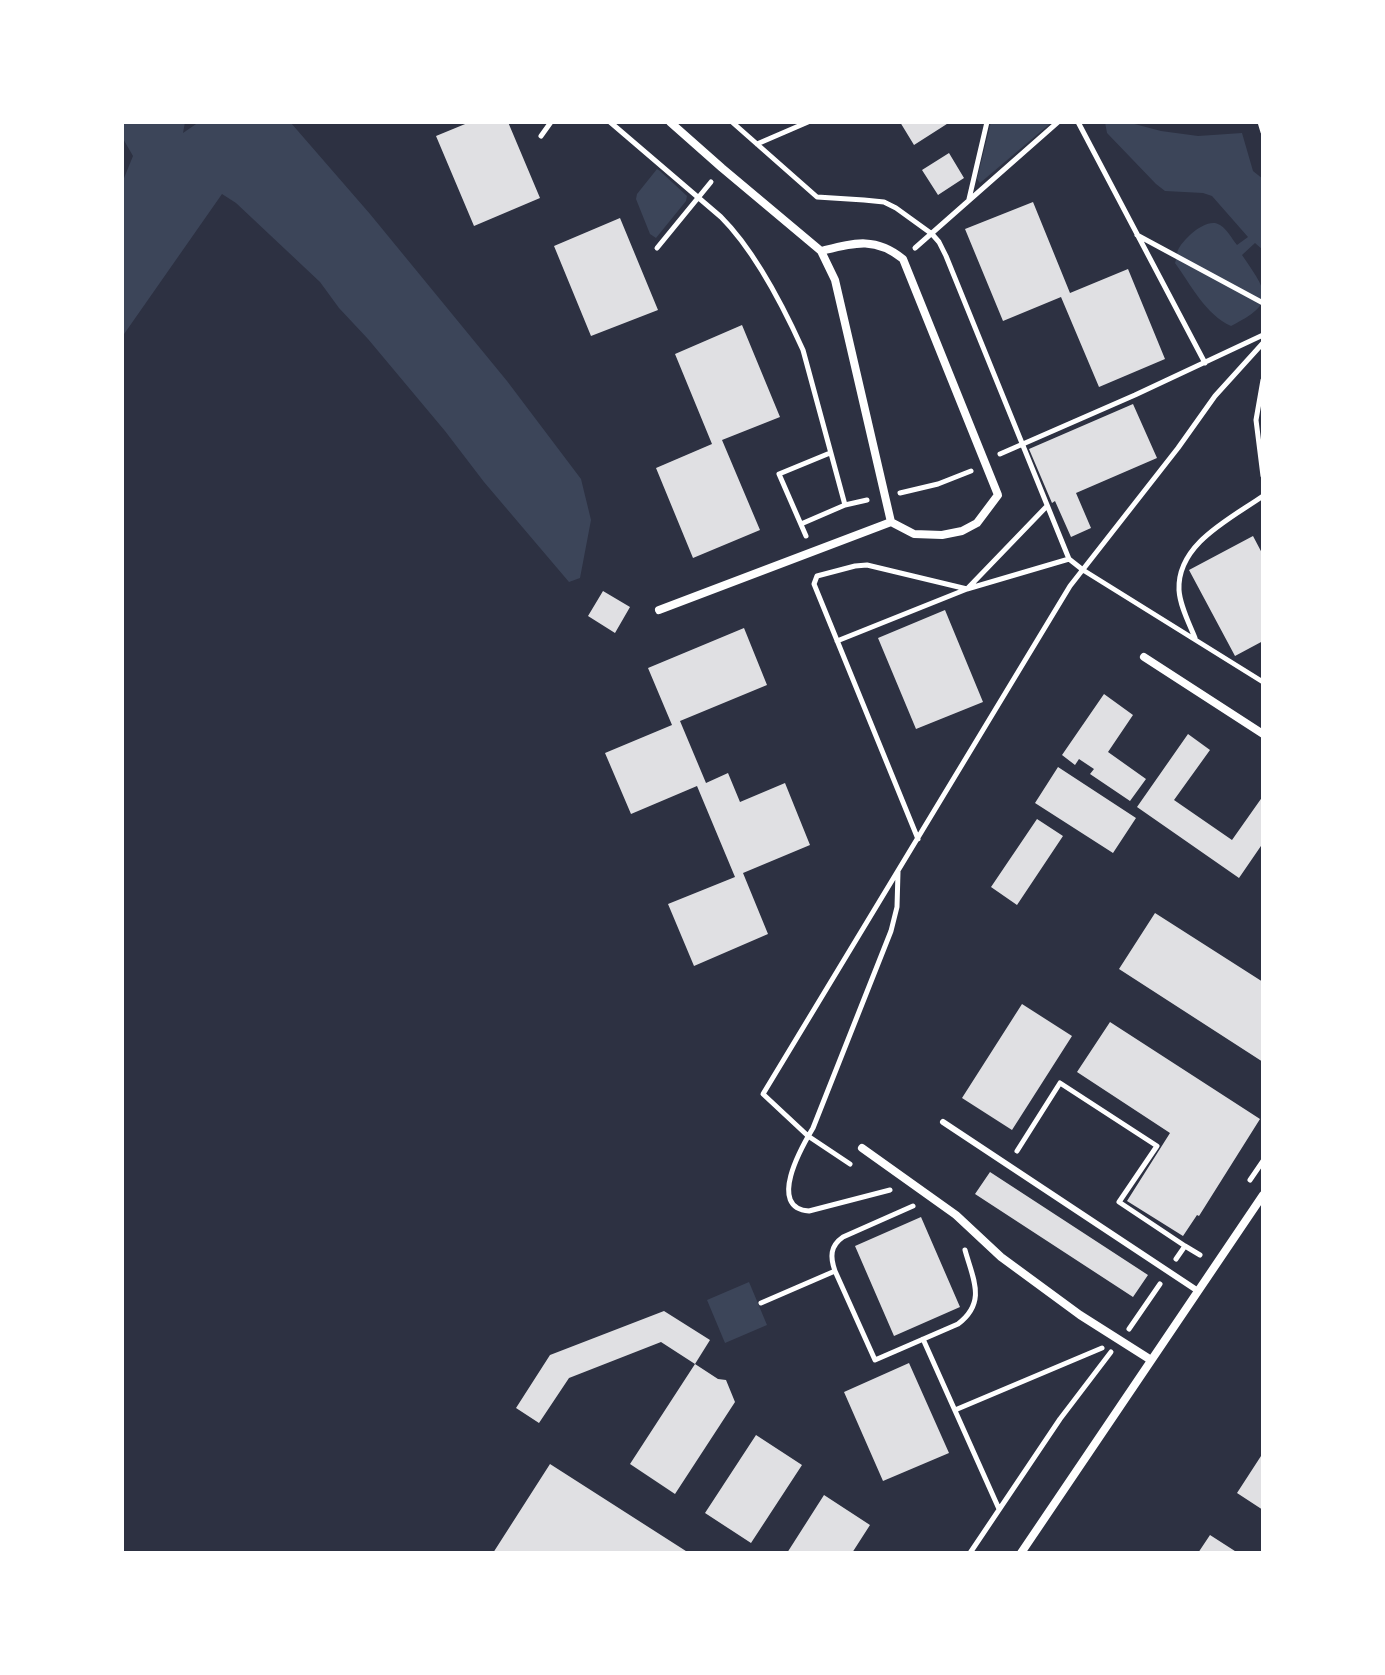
<!DOCTYPE html>
<html>
<head>
<meta charset="utf-8">
<style>
  body { margin:0 }
  #map { position:relative; width:1385px; height:1675px; overflow:hidden; background:#2d3142; font-family:Figtree,sans-serif }
  canvas { display:block }
  .frame { position:absolute; inset:0; border:124px solid #fff; pointer-events:none }
</style>
</head>
<body>
<div id="map">
<canvas width="1385" height="1675"></canvas>
<div class="frame"></div>
</div>
<script>
const g = document.querySelector('canvas').getContext('2d');
g.lineJoin = 'round';
function paint(path, color) {
  g.fillStyle = color;
  g.fill(path, 'evenodd');
}
function trace(path, color, width, dash) {
  g.strokeStyle = color;
  g.lineWidth = width;
  g.lineCap = dash ? 'butt' : 'round';
  g.setLineDash(dash || []);
  g.stroke(path);
}
paint(new Path2D(`
  M122,122H185L183,133L199,122H289L291,123L370,214L507,381L581,479L591,520L580,578L569,582L484,482L445,431L368,339L339,308L320,282L236,203L222,194L122,337V183L133,156L122,137Z
  M991,122H1052L980,183L977,179Z
  M1105,122H1127L1161,131L1198,136L1242,133L1253,171L1263,179V250L1255,243L1242,255C1268,293 1277,303 1231,326C1206,315 1191,285 1175,263C1176,261 1177,252 1178,250C1183,239 1207,216 1220,225C1227,229 1232,239 1237,245L1248,237L1212,196L1203,193L1165,191L1156,184L1107,133Z
  M657,169L660,171L687,196L686,201L656,238L650,234L636,199L637,194Z
  M749,1282L767,1325L725,1343L707,1300Z`), '#3c4559');
paint(new Path2D(`
  M470,122H508L540,198L474,226L436,136Z
  M900,122H950L914,145Z
  M949,153L964,178L938,195L922,170Z
  M1033,202L1070,293L1128,269L1165,359L1099,387L1061,297L1003,321L965,229Z
  M620,218L658,310L591,336L554,246Z
  M742,325L780,417L722,440L760,530L693,558L656,468L712,444L675,354Z
  M1133,404L1157,458L1076,493L1091,528L1071,537L1055,501L1052,503L1029,449Z
  M1253,536L1263,555V641L1235,656L1189,570Z
  M603,591L630,607L615,633L588,616Z
  M945,610L983,702L916,729L878,638Z
  M744,628L767,685L680,721L706,783L728,773L740,802L785,783L810,845L743,873L768,934L694,966L668,904L735,877L697,786L631,814L605,753L672,725L648,668Z
  M1104,694L1133,715L1108,752L1146,779L1130,801L1090,774L1094,769L1079,759L1075,765L1062,755Z
  M1188,734L1210,750L1174,800L1232,840L1263,796V843L1239,878L1137,807Z
  M1058,767L1136,818L1113,853L1035,803Z
  M1037,819L1063,836L1017,905L991,887Z
  M1155,913L1263,982V1062L1119,969Z
  M1022,1004L1072,1036L1012,1130L962,1098Z
  M1110,1022L1260,1119L1199,1216L1197,1215L1183,1236L1127,1201L1170,1133L1077,1072Z
  M990,1172L1148,1275L1133,1297L975,1194Z
  M921,1217L960,1307L894,1336L855,1246Z
  M664,1311L710,1340L695,1364L661,1342L569,1378L539,1423L516,1408L550,1355Z
  M909,1363L949,1453L883,1481L844,1392Z
  M695,1364L718,1379L726,1380L735,1402L675,1494L630,1464Z
  M756,1435L802,1465L751,1543L705,1513Z
  M1261,1456L1263,1458V1510L1237,1493Z
  M550,1464L689,1553H493Z
  M824,1495L870,1525L852,1553H787Z
  M1210,1535L1238,1553H1198Z`), '#e0e0e3');
trace(new Path2D(`
  M610,122L721,217C754,250 784,308 803,350L845,505
  M732,122L817,197L864,200L884,202L896,208L932,234L939,242L946,256L1069,559L1083,570L1263,682
  M1078,122L1205,363
  M1260,122L1263,132
  M541,136L551,122
  M757,144L808,122
  M969,199L987,122
  M1137,235L1263,303
  M657,248L711,182
  M915,248L1058,122
  M1263,380L1256,420L1263,476
  M1000,454L1135,395L1263,335
  M900,493L938,484L971,471
  M801,524L845,505L867,500
  M806,536L779,474L830,453
  M1195,638C1189,623 1180,606 1179,590C1177,544 1230,519 1263,496
  M837,641L967,589L1069,559
  M918,839L814,584L817,576L855,566L867,565L967,589L1047,506
  M1017,1151L1060,1083L1157,1146L1119,1202L1185,1246
  M850,1164L808,1136L763,1094L1070,586L1178,448L1215,396L1263,343
  M1250,1180L1263,1161
  M890,1190L809,1211C767,1208 801,1148 813,1128L891,931L897,907L898,872
  M913,1206L843,1237C830,1246 830,1257 835,1271L875,1360L958,1324C987,1302 973,1279 965,1250
  M1176,1259L1185,1246L1200,1255
  M761,1303L835,1271
  M1129,1329L1160,1284
  M923,1339L999,1509
  M955,1410L1102,1348
  M970,1553L1060,1419L1111,1352`), '#fff', 5);
trace(new Path2D(`
  M943,1122L1198,1291`), '#fff', 6);
trace(new Path2D(`
  M670,122L722,168L821,251L835,280L891,522L914,534L942,535L962,531L977,523L998,495L903,259C875,236 853,243 821,251
  M659,610L891,522
  M1144,657L1263,734
  M862,1148L956,1215L1001,1257L1080,1315L1151,1360
  M1021,1553L1263,1195`), '#fff', 8);
</script>
</body>
</html>
